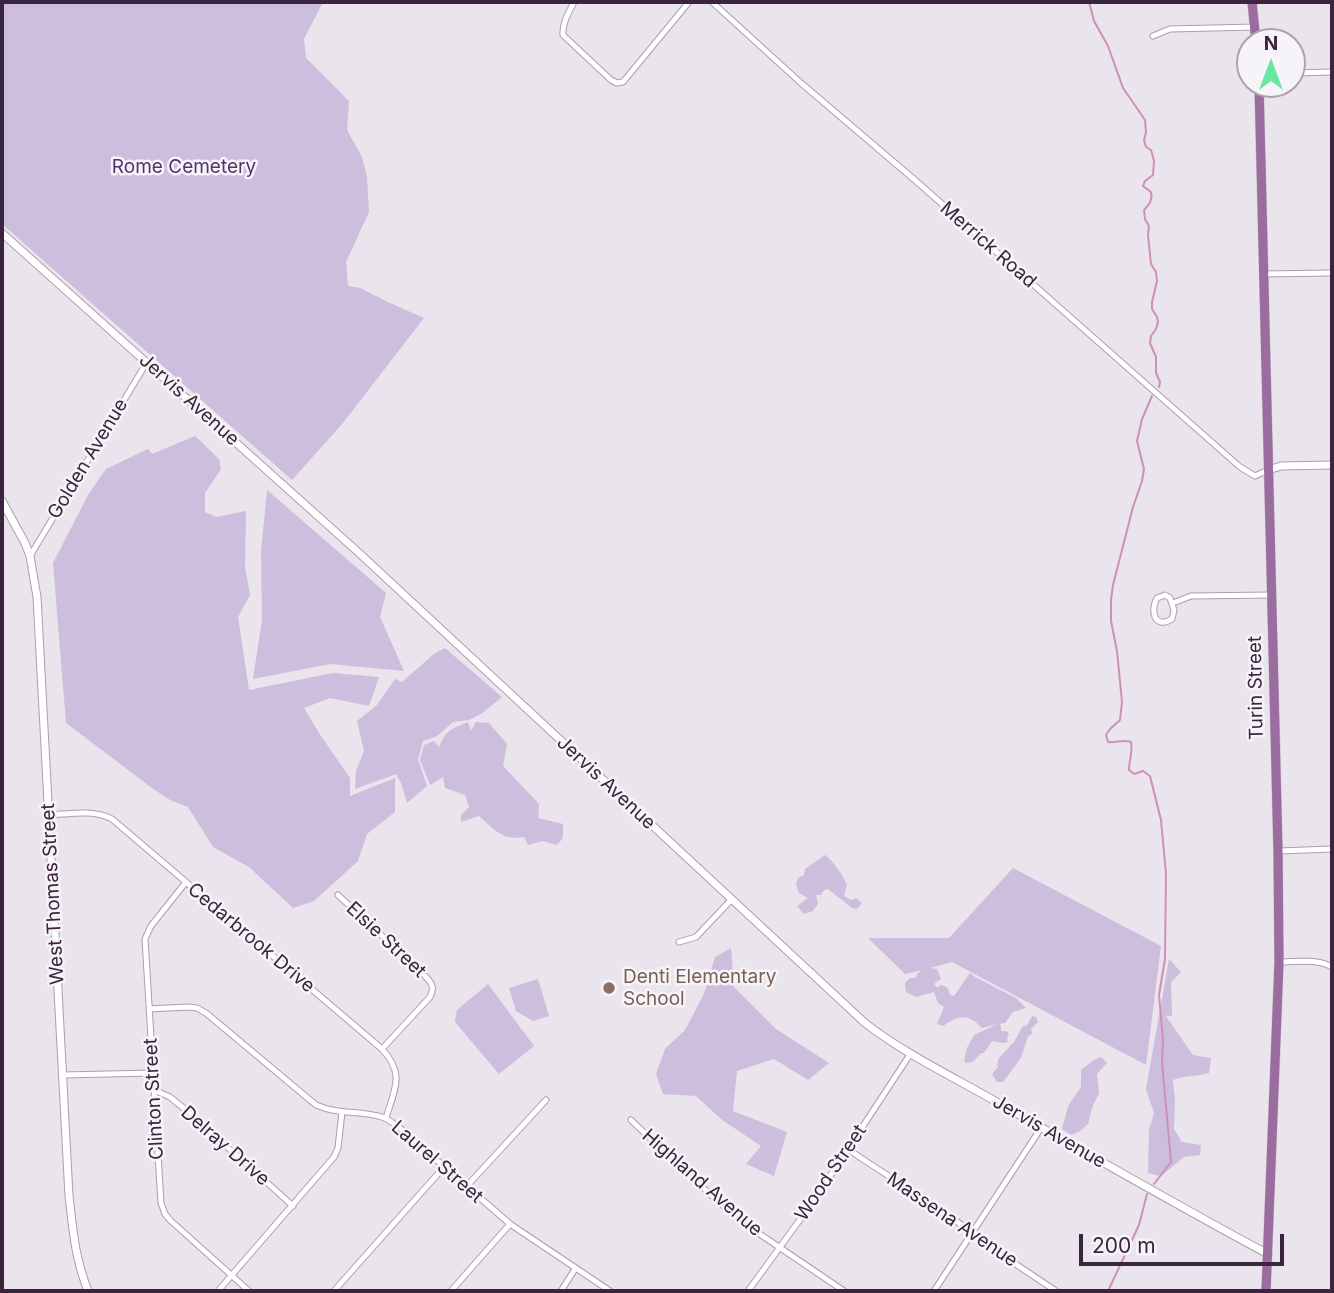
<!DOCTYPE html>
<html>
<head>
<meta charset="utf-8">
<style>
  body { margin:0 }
  #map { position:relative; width:1334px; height:1293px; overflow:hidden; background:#eae4ec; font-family:Inter,sans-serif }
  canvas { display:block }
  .frame { position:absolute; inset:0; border:4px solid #3b243d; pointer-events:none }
  .north { position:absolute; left:1236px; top:28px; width:70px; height:70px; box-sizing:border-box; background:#f7f4f9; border:2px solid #aca1ae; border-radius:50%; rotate:0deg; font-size:19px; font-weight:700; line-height:28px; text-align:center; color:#3b243d }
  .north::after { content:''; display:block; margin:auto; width:24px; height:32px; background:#66e89e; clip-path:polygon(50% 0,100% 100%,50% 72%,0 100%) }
  .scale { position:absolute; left:1079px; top:1234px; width:205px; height:32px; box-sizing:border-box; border:4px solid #3b243d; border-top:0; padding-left:9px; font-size:21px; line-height:24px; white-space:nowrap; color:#3b243d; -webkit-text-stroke:5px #f7f4f9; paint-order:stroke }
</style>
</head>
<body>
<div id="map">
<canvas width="1334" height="1293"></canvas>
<div class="frame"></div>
<div class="north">N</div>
<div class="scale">200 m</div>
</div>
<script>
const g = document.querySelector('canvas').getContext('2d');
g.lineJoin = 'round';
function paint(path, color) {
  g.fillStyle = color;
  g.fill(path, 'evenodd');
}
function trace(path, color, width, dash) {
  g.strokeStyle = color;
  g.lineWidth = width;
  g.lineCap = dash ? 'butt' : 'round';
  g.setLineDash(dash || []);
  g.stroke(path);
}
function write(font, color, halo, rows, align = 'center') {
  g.font = font + ' Inter,sans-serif';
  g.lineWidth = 5;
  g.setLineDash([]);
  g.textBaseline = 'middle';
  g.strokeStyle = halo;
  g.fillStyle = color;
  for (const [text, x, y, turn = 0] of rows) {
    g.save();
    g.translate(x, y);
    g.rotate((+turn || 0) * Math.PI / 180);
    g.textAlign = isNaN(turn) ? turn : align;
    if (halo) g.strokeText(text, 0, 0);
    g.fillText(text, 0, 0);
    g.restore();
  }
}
paint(new Path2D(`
  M2,2H323L304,39L306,58L349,101L347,130L362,157L367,177L369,212L346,262L348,286L360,288L390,303L424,318L343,423L292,480L2,224Z
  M195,436L219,459L221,469L205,493V512L216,517L246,511L245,567L250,595L238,617L249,690L333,673L379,677L369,706L330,698L304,708L319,733L350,778V796L395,778V812L367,834L358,861L314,901L293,908L249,867L213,847L188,807L170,800L152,788L66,723L53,563L88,495L106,469L148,449L152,454Z
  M267,490L386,593L380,617L404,671L330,664L253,679L262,620L261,552Z
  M445,648L502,697L481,714L469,720L453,722L437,736L423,741L418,759L427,786L407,803L401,783L396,774L355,789L356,771L364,751L357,721L377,705L395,679L402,682L435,653Z
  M468,722L471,731L476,722L489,723L507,744L503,766L539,804L538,818L563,824V838L557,845L543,841L528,845L524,837C502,841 494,829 479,816L461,822V815L469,807L465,795L445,788L443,777L430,785L420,760L424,745L434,741L439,747C446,730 451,729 468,722Z
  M825,855C835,863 842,874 847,885L844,896L851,900L856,898L862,903L857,909L852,908L828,889L824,890L821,895H816L818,904L813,911L804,914L797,906L808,898L799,893L796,885L798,878L804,875L805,869Z
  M1013,868L1161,946L1146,1065L952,962L930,968L937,969L941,979L934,984L938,988L940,985C947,986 949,988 950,995L954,996L970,973L975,977L1016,998L1026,1008L1013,1012L1005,1023L999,1024L1001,1026V1031H1006L1009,1034L1007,1038L1008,1042L1003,1043L992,1041L984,1053H981L973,1062L966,1063L964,1061L967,1048L974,1035L997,1024L982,1028C968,1013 959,1015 943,1026L937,1024L944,1007L938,1003L934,992L916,997L906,992L905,983L910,978H916L918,973L922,970L905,974L868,938H949Z
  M731,948L734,987L776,1029L829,1063L808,1080L774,1059L737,1071L733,1111L787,1132L774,1176L746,1164L761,1146L721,1119L696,1096L663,1094L656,1074L665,1049L685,1030L704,994L715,957Z
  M1169,959L1181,972L1171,982L1172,1016H1166L1193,1055L1211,1058L1209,1073C1195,1077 1184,1075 1173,1080L1175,1099L1174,1129L1182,1142L1201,1145L1200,1155L1184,1157L1161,1176L1148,1173L1149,1130L1154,1113L1146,1089Z
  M538,979L549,1016L533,1021L516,1011L509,988Z
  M488,984L534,1046L499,1074L455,1022L457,1010Z
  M1032,1016L1036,1017L1038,1022L1031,1029L1032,1034L1028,1036L1021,1058L1003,1082H997L992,1074L998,1067L997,1065L999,1058L1014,1042L1022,1027L1027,1025Z
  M1101,1057L1107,1063L1097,1074L1099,1093L1092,1108L1088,1124L1080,1131L1071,1135L1062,1129L1068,1106L1081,1087V1070L1094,1060Z`), '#ccbedc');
trace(new Path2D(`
  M1089,2L1094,21L1108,46L1123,88L1145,120L1146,132L1144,140L1146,147L1151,150L1154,161L1153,175L1145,181L1143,186L1151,192C1153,200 1149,205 1144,210L1145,219L1149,226L1148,235L1151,264L1156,272L1157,281L1152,302V309L1157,317L1158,322L1156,329L1151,336L1150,343L1156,357V373L1160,382L1159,387
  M1152,396L1142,419L1137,441L1144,469L1142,481L1133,507L1113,585L1111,600V621L1117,651L1122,702L1120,720L1110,729L1106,735L1108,742C1116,743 1123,739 1131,742C1133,752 1129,760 1129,770L1134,774L1143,771L1150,776L1161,820L1166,874L1165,959L1159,995L1163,1040L1162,1062L1171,1162L1154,1184
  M1108,1291L1139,1225L1147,1194`), '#cd90b9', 2);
const minor = new Path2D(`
  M574,2C569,12 562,23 563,35L611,80L617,83L623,82L689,2
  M712,2L801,83L916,181L1240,467L1255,476L1268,470
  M1153,36L1170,29L1255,27
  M1292,73L1332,72
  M1263,274L1332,273
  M30,556L147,362
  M1165,595L1170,598L1174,610L1172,619C1154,630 1150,610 1157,598Z
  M1173,603L1191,596L1271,595
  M49,815C70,814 93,809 112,819L382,1049C405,1074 395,1088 386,1118
  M1278,851L1332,849
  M186,882L151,926L145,939L161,1203L165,1214L171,1221L249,1291
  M338,895L422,973C430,981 436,986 430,997L382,1049
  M679,942L696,937L732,899
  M1279,962C1296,962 1317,958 1332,967
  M149,1009L188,1007L197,1008L206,1013L316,1105C339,1115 360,1110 382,1117C389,1119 395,1125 401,1129L510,1224L610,1291
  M63,1075L153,1073
  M154,1090L170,1097L187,1111L293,1206
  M631,1120L683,1170L739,1220L844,1291
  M848,1149C890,1179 943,1207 981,1241L1056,1291
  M466,1187L546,1100
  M218,1291L334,1157L338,1148L342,1112
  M334,1291L444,1167
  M451,1291L510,1224
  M561,1291L575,1269
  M748,1291L815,1199L911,1053
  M934,1291L1041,1128`);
const tertiary = new Path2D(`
  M2,233L358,552L865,1023C909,1057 960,1080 1007,1108C1094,1157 1180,1207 1268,1254
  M1268,470L1281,466L1332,465
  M2,501L25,543L30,556L37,597L69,1196C73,1231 75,1258 88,1291`);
const primary = new Path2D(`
  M1252,2L1256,42
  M1259,84L1278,851L1279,962L1266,1291`);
trace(minor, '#ab9fad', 7);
trace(tertiary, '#ab9fad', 9);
trace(primary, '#c8c2c9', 10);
trace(minor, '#fff', 5);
trace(tertiary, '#fff', 7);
trace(primary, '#9b6c9f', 9);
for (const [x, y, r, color] of [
  [609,988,7,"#8d6e63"]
]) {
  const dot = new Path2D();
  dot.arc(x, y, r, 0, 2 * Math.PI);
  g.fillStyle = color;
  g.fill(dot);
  trace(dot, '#f7f4f9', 2.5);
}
write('19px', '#563171', '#f7f4f9', [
  ["Rome Cemetery",184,167]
]);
write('19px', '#3b243d', '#f7f4f9', [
  ["Merrick Road",988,245,41],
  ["Jervis Avenue",189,400,42],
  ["Golden Avenue",88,459,-59],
  ["Turin Street",1256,688,-91],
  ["Jervis Avenue",606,783,43],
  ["West Thomas Street",53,894,-93],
  ["Cedarbrook Drive",251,938,40],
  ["Elsie Street",386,940,43],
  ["Clinton Street",154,1099,-93],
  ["Jervis Avenue",1049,1132,30],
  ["Delray Drive",225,1146,41],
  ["Laurel Street",437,1162,41],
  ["Wood Street",831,1173,-56],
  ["Highland Avenue",702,1183,41],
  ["Massena Avenue",952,1220,34]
]);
write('19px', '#785e54', '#f7f4f9', [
  ["Denti Elementary",623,977],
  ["School",623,999]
], 'left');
</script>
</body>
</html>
